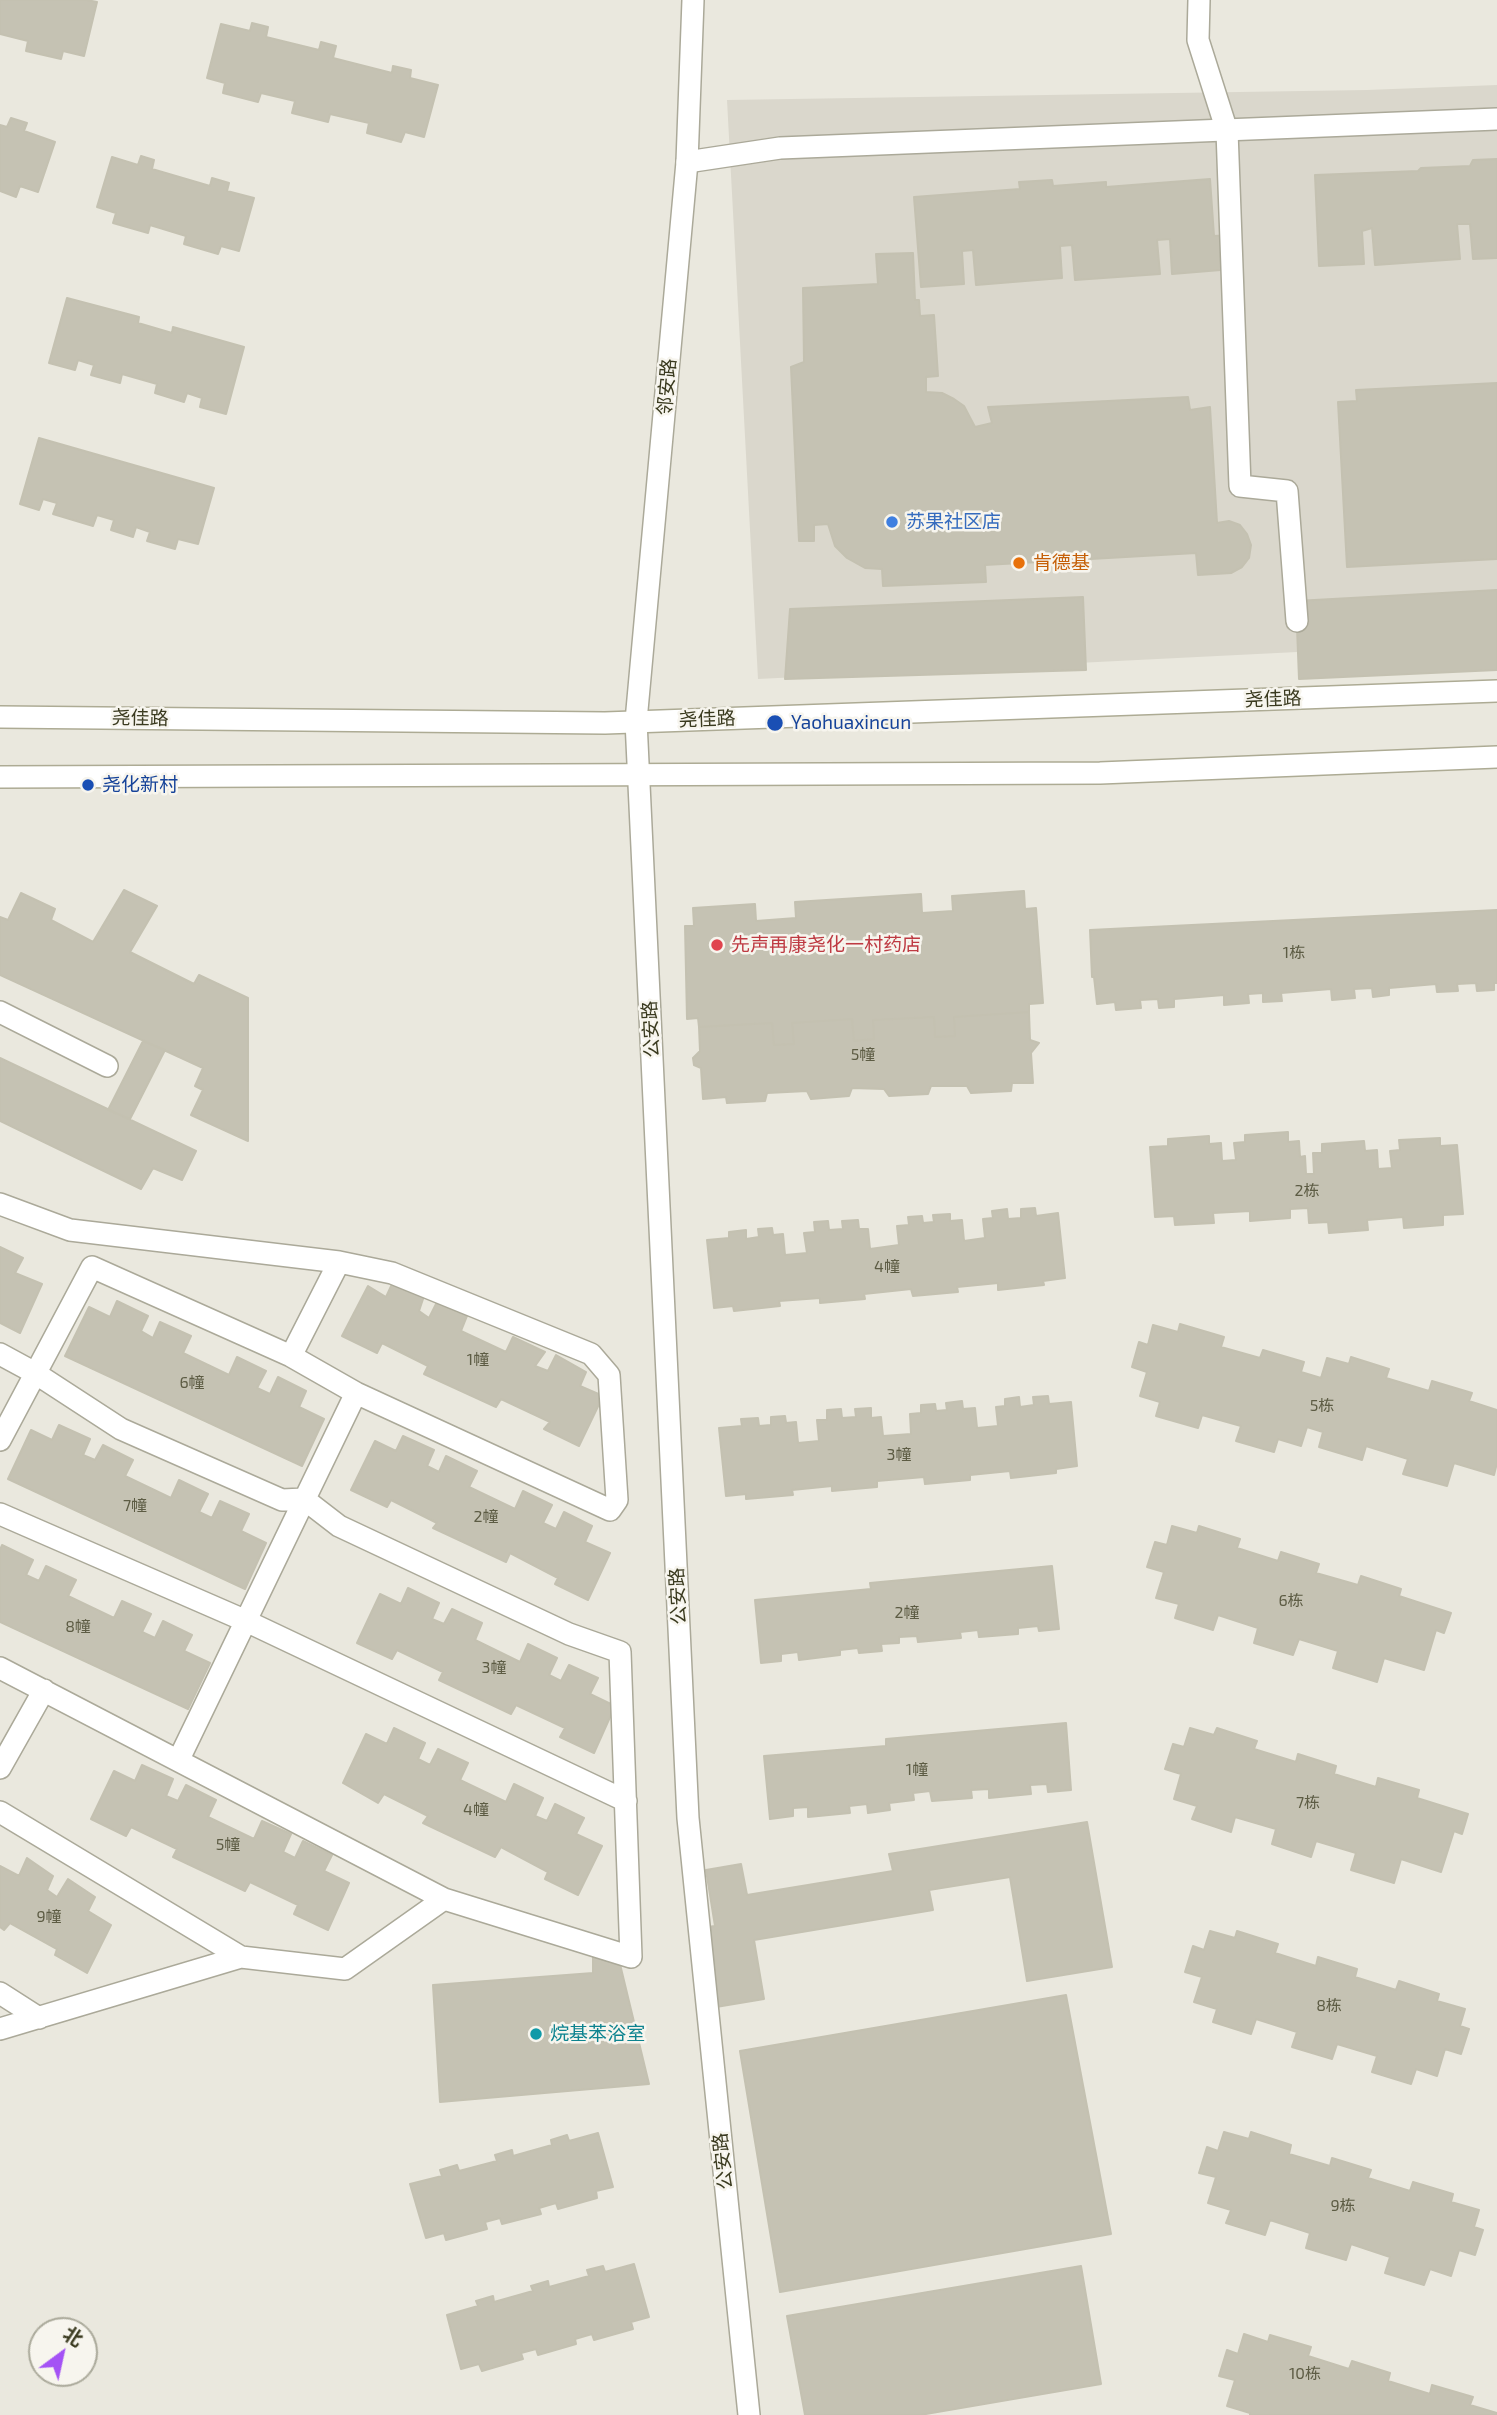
<!DOCTYPE html>
<html>
<head>
<meta charset="utf-8">
<style>
  body { margin:0 }
  #map { position:relative; width:1497px; height:2415px; overflow:hidden; background:#eae8de; font-family:"Exo 2","Noto Sans SC",sans-serif }
  canvas { display:block }
  .north { position:absolute; left:28px; top:2317px; width:70px; height:70px; box-sizing:border-box; background:#f7f5ee; border:2px solid #abaa9b; border-radius:50%; rotate:33deg; font-size:19px; font-weight:700; line-height:28px; text-align:center; color:#3a3a1f }
  .north::after { content:''; display:block; margin:auto; width:24px; height:32px; background:#a452f5; clip-path:polygon(50% 0,100% 100%,50% 72%,0 100%) }
</style>
</head>
<body>
<div id="map">
<canvas width="1497" height="2415"></canvas>
<div class="north">北</div>
</div>
<script>
const g = document.querySelector('canvas').getContext('2d');
g.lineJoin = 'round';
function paint(path, color) {
  g.fillStyle = color;
  g.fill(path, 'evenodd');
}
function trace(path, color, width, dash) {
  g.strokeStyle = color;
  g.lineWidth = width;
  g.lineCap = dash ? 'butt' : 'round';
  g.setLineDash(dash || []);
  g.stroke(path);
}
function write(font, color, halo, rows, align = 'center') {
  g.font = font + ' "Exo 2","Noto Sans SC",sans-serif';
  g.lineWidth = 5;
  g.setLineDash([]);
  g.textBaseline = 'middle';
  g.strokeStyle = halo;
  g.fillStyle = color;
  for (const [text, x, y, turn = 0] of rows) {
    g.save();
    g.translate(x, y);
    g.rotate((+turn || 0) * Math.PI / 180);
    g.textAlign = isNaN(turn) ? turn : align;
    if (halo) g.strokeText(text, 0, 0);
    g.fillText(text, 0, 0);
    g.restore();
  }
}
paint(new Path2D(`
  M1497,85V642L758,679L727,100L1367,90Z`), '#dad7cc');
const building = new Path2D(`
  M0,0H87L97,2L84,56L63,51L61,59L26,51L28,41L0,34Z
  M252,23L268,27L266,37L319,50L321,42L336,46L333,58L392,73L393,66L411,70L410,78L438,85L424,137L405,132L401,142L367,133L369,123L330,114L328,122L292,113L295,101L261,93L258,102L223,93L225,83L207,78L221,24L250,31Z
  M11,118L27,123L24,131L55,142L38,192L20,186L16,197L0,191V125L7,127Z
  M141,156L154,160L152,169L210,186L212,178L229,183L227,191L254,198L239,251L221,246L218,254L184,244L186,236L150,225L148,233L113,223L116,213L97,207L112,157L138,165Z
  M1497,159V258L1473,259L1470,224H1457L1460,259L1375,265L1372,228L1362,231L1364,264L1319,266L1315,175L1418,171L1421,168L1470,166L1473,160Z
  M1210,179L1214,236L1230,235L1233,269L1172,274L1170,239L1157,240L1160,274L1075,280L1072,245L1060,246L1062,278L976,285L973,250L962,251L964,284L921,287L914,197L1020,189L1019,182L1052,180L1053,186L1106,182V187Z
  M913,253L915,300H919L920,316L934,315L938,376L926,377V392L942,393L954,399L964,406L975,427L992,423L988,407L1188,397L1190,410L1210,407L1217,523L1229,521L1240,525L1247,534L1251,545L1249,558L1242,567L1231,573L1198,575L1196,553L985,565L986,582L883,586L882,569L865,568L847,558L835,546L828,524L814,525V541H799L791,367L804,362L803,288L878,284L876,254Z
  M67,298L139,317L138,323L172,333L173,327L244,347L226,414L200,407L202,398L187,393L184,402L155,393L157,384L122,374L120,383L91,375L94,365L78,360L75,370L49,363Z
  M1497,383V559L1347,567L1338,402L1357,401L1356,390Z
  M39,438L214,488L198,544L178,539L175,549L147,541L150,532L136,527L133,537L111,530L114,520L97,515L93,526L53,514L57,503L43,499L39,510L20,504Z
  M1497,590V670L1299,679L1296,601Z
  M1083,597L1086,670L785,679L790,609Z
  M124,890L157,906L130,952L194,984L199,975L248,998V1141L191,1115L203,1090L195,1086L203,1068L0,975V917L8,920L21,893L55,909L51,920L93,942Z
  M1024,891L1025,909L1036,908L1043,1003L1029,1004V1012L954,1017L955,1036L935,1037L934,1017L873,1020L874,1039L854,1041L852,1019L792,1023L794,1044L774,1045L772,1023L699,1027L698,1018L687,1019L685,926H694L693,908L755,904L756,921L796,918L795,902L921,894L922,913L953,911L952,896Z
  M1497,910V983H1494V990L1477,991L1476,983L1457,984L1458,991L1437,992L1436,984L1389,988V995L1373,997L1372,988L1354,989L1355,998L1332,1000L1331,989L1281,993L1282,1001L1263,1002V993L1248,994L1249,1003L1224,1005V995L1174,999V1007L1159,1008L1158,999L1140,1000L1141,1008L1116,1010L1115,1002L1097,1004L1094,977H1092L1090,930Z
  M1029,1012L1030,1040L1039,1043L1031,1053L1033,1083H1012L1011,1091L971,1093L967,1086H931L928,1094L889,1096L884,1089L852,1088L849,1096L811,1099L807,1091L767,1093L765,1101L727,1103L726,1097L703,1099L701,1068L694,1065L693,1058L700,1051L699,1027L772,1023L774,1045L794,1044L792,1023L852,1019L854,1041L874,1039L873,1020L934,1017L935,1037L955,1036L954,1017Z
  M143,1041L165,1050L130,1119L108,1110Z
  M0,1058L196,1151L182,1180L153,1168L141,1189L0,1121Z
  M1288,1132V1142L1299,1141L1300,1157L1305,1156L1306,1174H1314L1313,1153H1322V1144L1364,1141L1365,1151L1377,1150L1378,1169L1392,1168L1390,1151L1400,1150L1399,1140L1440,1138V1146L1457,1145L1463,1214L1443,1215V1225L1404,1228L1403,1217L1367,1220L1368,1230L1329,1233L1328,1222L1309,1223L1308,1208L1290,1209V1218L1250,1221V1211L1213,1213L1214,1223L1175,1225L1174,1216L1155,1217L1150,1147L1168,1146V1139L1209,1136V1144L1221,1143L1222,1161L1236,1160L1234,1143L1245,1142V1135Z
  M1035,1208L1036,1216L1058,1213L1065,1278L1043,1281L1044,1285L998,1290V1283L957,1287L958,1292L913,1296L911,1289L864,1294L865,1299L820,1303V1298L779,1301L780,1306L734,1311L733,1306L714,1308L707,1240L729,1238V1232L746,1230V1239L759,1237L758,1229L772,1228L773,1235L783,1234L785,1255L807,1253L804,1233L815,1232L814,1222L828,1221L829,1230L843,1229L842,1221L858,1220L859,1229H868L870,1249L899,1245L897,1226L909,1225L908,1217L922,1216L923,1223L934,1222L933,1215L950,1214V1221L962,1220L964,1241L985,1238L983,1219L993,1218L992,1211L1007,1209L1008,1219L1021,1218V1209Z
  M0,1247L23,1258L15,1273L42,1284L20,1333L0,1323Z
  M393,1282L424,1296L419,1311L429,1318L437,1302L467,1316L461,1331L506,1352L513,1337L545,1352L535,1366L548,1371L556,1355L586,1372L580,1386L603,1396L579,1446L544,1429L550,1422L501,1399L496,1407L424,1374L428,1366L382,1343L377,1353L342,1336L368,1286L386,1297Z
  M117,1301L148,1316L141,1331L153,1338L160,1322L191,1336L183,1353L229,1375L237,1357L266,1371L257,1388L270,1394L278,1377L306,1391L299,1407L324,1419L302,1466L65,1356L89,1307L110,1317Z
  M1180,1324L1224,1337L1221,1347L1260,1358L1263,1350L1304,1362L1301,1372L1321,1378L1327,1358L1349,1364L1351,1357L1389,1369L1386,1378L1429,1391L1432,1381L1472,1393L1469,1401L1497,1410V1463L1494,1475L1454,1463L1447,1486L1403,1474L1408,1459L1366,1446L1362,1460L1319,1447L1323,1432L1307,1427L1301,1446L1278,1439L1274,1452L1236,1441L1241,1426L1202,1415L1198,1428L1156,1416L1160,1402L1140,1396L1147,1372L1132,1367L1139,1342L1148,1345L1153,1325L1178,1332Z
  M1048,1396L1049,1404L1071,1402L1077,1466L1056,1469V1473L1011,1478L1010,1471L970,1475V1480L925,1484L924,1477L877,1481V1487L832,1491V1486L792,1490L793,1495L746,1499V1494L726,1496L719,1428L742,1426L741,1419L758,1418L759,1426L771,1425V1417L785,1416L786,1423L796,1422L798,1443L819,1441L817,1420H827V1410L841,1409L842,1418L856,1417L855,1409L871,1408V1418L881,1417L883,1436L911,1434L910,1414L921,1413V1405L935,1404L936,1411L947,1410L946,1403L962,1401L963,1409L975,1408L977,1428L998,1426L996,1407L1005,1406V1399L1019,1397L1020,1407L1034,1405L1033,1397Z
  M59,1425L90,1439L83,1455L95,1460L103,1445L133,1460L125,1476L171,1498L179,1480L208,1494L199,1512L212,1518L220,1501L249,1514L241,1531L266,1543L245,1589L8,1479L31,1430L52,1440Z
  M403,1436L434,1450L427,1466L439,1472L446,1456L477,1471L469,1487L515,1509L523,1491L552,1505L543,1523L556,1529L564,1512L592,1526L585,1542L610,1553L588,1600L555,1584L558,1578L510,1553L506,1562L433,1528L437,1523L391,1500L387,1507L351,1490L375,1441L396,1451Z
  M1172,1526L1197,1533L1199,1526L1240,1539L1237,1548L1278,1561L1281,1552L1319,1564L1316,1573L1358,1585L1361,1576L1401,1589L1399,1596L1451,1613L1444,1633L1436,1630L1424,1670L1384,1658L1377,1682L1333,1668L1338,1651L1299,1639L1293,1655L1254,1643L1258,1628L1218,1615L1213,1630L1175,1618L1179,1604L1156,1598L1164,1572L1147,1567L1155,1542L1167,1545Z
  M2,1545L33,1560L26,1575L39,1581L46,1566L76,1580L68,1596L114,1618L122,1601L151,1614L142,1632L155,1638L163,1621L192,1635L184,1651L210,1663L188,1709L0,1622V1550Z
  M1052,1566L1059,1629L1039,1631L1038,1626L1018,1628V1634L979,1637L978,1630L960,1632L961,1638L918,1642L917,1636L899,1637V1643L881,1644L882,1651L859,1653L858,1648L840,1650V1655L799,1660L798,1652L781,1654V1661L761,1663L755,1600L871,1589L870,1583Z
  M408,1588L439,1603L432,1619L444,1624L452,1609L482,1623L475,1640L520,1662L528,1644L557,1658L549,1675L561,1681L569,1665L598,1678L590,1694L615,1706L594,1753L560,1737L565,1728L516,1705L511,1714L439,1680L443,1672L397,1650L392,1659L357,1643L380,1594L401,1604Z
  M1066,1723L1071,1790L1048,1792L1047,1784L1030,1785L1031,1794L989,1798V1789L971,1790L972,1798L932,1801L930,1791L913,1793L914,1800L889,1803L890,1810L868,1813L867,1804L849,1806L850,1813L808,1817V1807L793,1808V1816L770,1819L764,1756L886,1746V1739Z
  M394,1728L425,1743L418,1759L430,1765L438,1749L468,1763L460,1780L506,1802L514,1784L543,1798L535,1816L547,1821L555,1804L584,1818L576,1834L602,1846L578,1895L545,1879L548,1872L501,1847L495,1857L423,1823L428,1816L384,1794L378,1803L343,1783L366,1734L387,1744Z
  M1190,1728L1214,1735L1217,1728L1257,1741L1254,1749L1296,1762L1298,1754L1336,1766L1334,1774L1376,1787L1378,1778L1419,1790L1417,1798L1468,1814L1462,1834L1454,1831L1441,1872L1401,1859L1394,1883L1351,1870L1356,1853L1316,1841L1311,1857L1272,1844L1276,1829L1235,1817L1231,1832L1192,1819L1197,1806L1174,1799L1181,1774L1165,1769L1173,1744L1184,1747Z
  M142,1765L173,1779L166,1796L178,1801L186,1785L216,1800L208,1817L254,1839L262,1821L291,1834L283,1852L295,1858L303,1841L332,1855L324,1871L349,1883L328,1930L294,1914L298,1905L250,1882L245,1891L173,1857L177,1849L131,1827L126,1836L91,1819L114,1771L135,1781Z
  M1087,1822L1112,1967L1027,1981L1010,1877L929,1890L933,1910L754,1940L764,1999L716,2007L709,1965L715,1964L708,1927L715,1926L706,1870L741,1864L747,1895L893,1871L889,1854Z
  M27,1858L53,1876L47,1890L57,1897L68,1879L95,1897L88,1911L111,1925L87,1973L55,1955L57,1949L10,1923L4,1930L0,1927V1866L19,1876Z
  M1210,1931L1235,1938L1237,1931L1278,1944L1275,1953L1316,1966L1318,1957L1357,1969L1355,1977L1396,1990L1399,1981L1439,1994L1437,2001L1465,2009L1460,2026L1469,2029L1461,2054L1445,2049L1437,2076L1416,2069L1411,2084L1372,2072L1377,2056L1337,2044L1332,2059L1292,2047L1297,2032L1256,2019L1251,2034L1213,2022L1217,2009L1194,2002L1202,1977L1185,1972L1193,1946L1204,1950Z
  M593,1956L619,1960L649,2084L440,2102L433,1985L593,1973Z
  M1066,1995L1111,2234L780,2292L740,2051Z
  M1224,2132L1249,2139L1251,2132L1291,2145L1289,2154L1330,2166L1332,2158L1371,2170L1368,2178L1410,2191L1413,2182L1453,2194L1451,2202L1479,2210L1474,2227L1483,2230L1475,2255L1459,2250L1451,2276L1430,2269L1424,2285L1385,2273L1390,2257L1351,2244L1346,2260L1306,2248L1310,2233L1270,2220L1265,2235L1226,2223L1231,2210L1208,2203L1216,2177L1199,2173L1207,2147L1218,2151Z
  M598,2133L613,2187L596,2191L597,2198L558,2209L556,2203L539,2208L541,2214L502,2224L500,2218L485,2222L487,2229L446,2240L444,2233L426,2238L410,2184L442,2176L440,2170L457,2165L459,2171L497,2161L495,2155L512,2150L513,2156L552,2145L551,2140L567,2135L569,2141Z
  M634,2264L649,2317L631,2322L633,2329L594,2340L592,2334L575,2339L576,2344L538,2355L536,2349L521,2353L523,2359L482,2371L479,2364L461,2369L447,2315L478,2306L476,2301L493,2296L494,2302L533,2291L531,2286L548,2281L549,2287L589,2276L587,2270L603,2266L605,2272Z
  M1081,2266L1101,2384L920,2415H805L787,2316Z
  M1244,2334L1268,2342L1270,2335L1311,2347L1308,2356L1349,2369L1352,2361L1390,2373L1388,2381L1430,2394L1432,2385L1473,2397L1470,2405L1497,2413V2415H1250V2413L1227,2406L1235,2380L1219,2376L1227,2350L1238,2354Z`);
paint(building, '#c5c2b3');
trace(building, '#c4c1b1', 2);
const service = new Path2D(`
  M687,162L780,148L1497,119
  M0,1012L107,1066
  M0,1204L70,1230L339,1262L392,1273L591,1354L609,1375L617,1500L610,1510L356,1393L291,1356L92,1267L0,1440
  M0,1354L35,1373L121,1429L282,1500L304,1499L339,1526L569,1634L620,1652L631,1957L444,1899L0,1668
  M291,1356L339,1262
  M0,1514L246,1621L626,1801
  M179,1759L356,1393
  M0,1768L44,1690
  M0,1812L241,1957
  M0,1993L39,2018
  M0,2029L241,1957L345,1969L444,1899`);
const pedestrian = new Path2D(`
  M1199,0L1198,40L1227,131L1240,486L1287,491L1297,621`);
const tertiary = new Path2D(`
  M693,0L687,162L636,721L688,1818L749,2415`);
const secondary = new Path2D(`
  M0,717L605,723L1497,691
  M0,777L1100,773L1497,757`);
trace(service, '#aba999', 24);
trace(pedestrian, '#aba999', 24);
trace(tertiary, '#aba999', 24);
trace(secondary, '#adab94', 24);
trace(service, '#fff', 21);
trace(pedestrian, '#fff', 21);
trace(tertiary, '#fff', 21);
trace(secondary, '#fff', 21);
for (const [x, y, r, color] of [
  [892,522,7,"#3f7fe0"],
  [1019,563,7,"#e8710a"],
  [775,723,9,"#1a4fb4"],
  [88,785,7,"#1a4fb4"],
  [717,945,7,"#e0444e"],
  [536,2034,7,"#0f9aa8"]
]) {
  const dot = new Path2D();
  dot.arc(x, y, r, 0, 2 * Math.PI);
  g.fillStyle = color;
  g.fill(dot);
  trace(dot, '#f7f5ee', 2.5);
}
write('16px', '#5d5c44', null, [
  ["1栋",1294,953],
  ["5幢",863,1055],
  ["2栋",1307,1191],
  ["4幢",887,1267],
  ["1幢",478,1360],
  ["6幢",192,1383],
  ["5栋",1322,1406],
  ["3幢",899,1455],
  ["7幢",135,1506],
  ["2幢",486,1517],
  ["6栋",1291,1601],
  ["2幢",907,1613],
  ["8幢",78,1627],
  ["3幢",494,1668],
  ["1幢",917,1770],
  ["7栋",1308,1803],
  ["4幢",476,1810],
  ["5幢",228,1845],
  ["9幢",49,1917],
  ["8栋",1329,2006],
  ["9栋",1343,2206],
  ["10栋",1305,2374]
]);
write('19px', '#3a3a1f', '#f7f5ee', [
  ["邻安路",667,387,-85],
  ["尧佳路",1273,699,-2],
  ["尧佳路",140,718,1],
  ["尧佳路",707,719,-2],
  ["公安路",651,1029,-93],
  ["公安路",678,1596,-93],
  ["公安路",723,2161,-96]
]);
write('19px', '#366cbe', '#f7f5ee', [
  ["苏果社区店",906,522]
], 'left');
write('19px', '#c56008', '#f7f5ee', [
  ["肯德基",1033,563]
], 'left');
write('19px', '#164399', '#f7f5ee', [
  ["Yaohuaxincun",791,723],
  ["尧化新村",102,785]
], 'left');
write('19px', '#be3a42', '#f7f5ee', [
  ["先声再康尧化一村药店",731,945]
], 'left');
write('19px', '#0d838f', '#f7f5ee', [
  ["烷基苯浴室",550,2034]
], 'left');
</script>
</body>
</html>
